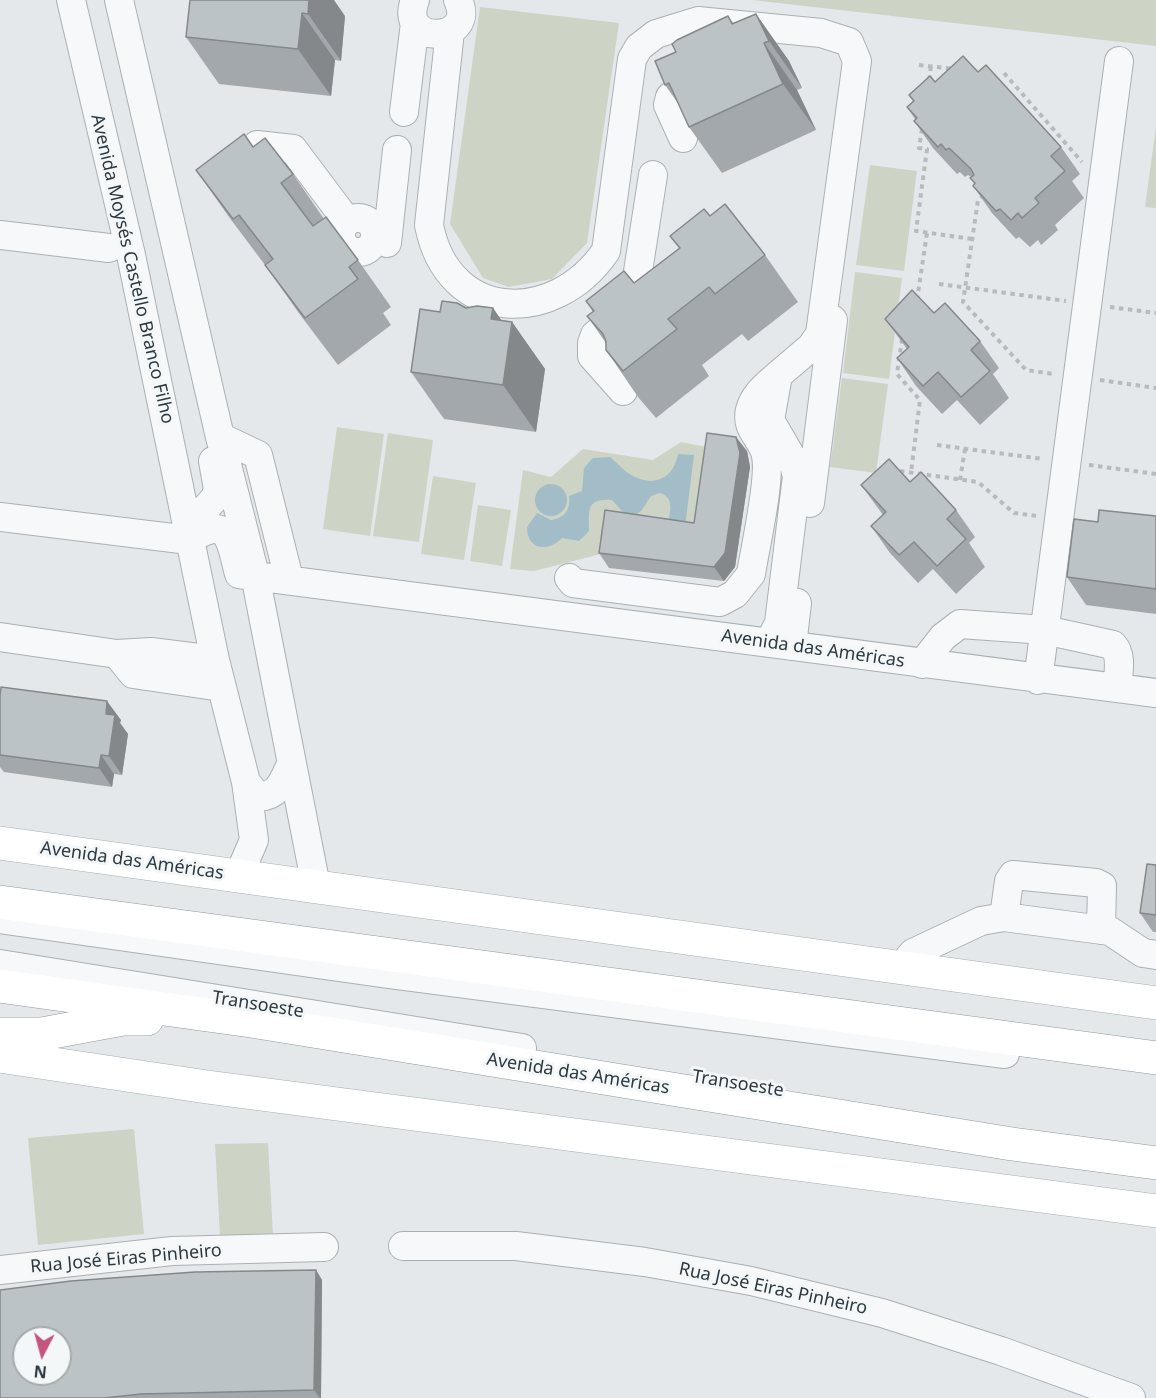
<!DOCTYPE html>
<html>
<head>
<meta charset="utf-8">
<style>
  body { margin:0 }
  #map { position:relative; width:1156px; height:1398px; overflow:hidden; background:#e4e8eb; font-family:"Noto Sans",sans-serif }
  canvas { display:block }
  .north { position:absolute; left:12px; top:1326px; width:60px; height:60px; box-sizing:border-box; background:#f4f7f8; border:2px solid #a4abaf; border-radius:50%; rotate:186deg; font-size:16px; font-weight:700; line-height:24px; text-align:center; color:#2d3942 }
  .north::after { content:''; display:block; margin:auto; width:21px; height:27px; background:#c4557e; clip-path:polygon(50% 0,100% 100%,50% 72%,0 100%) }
</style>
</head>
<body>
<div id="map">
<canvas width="1156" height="1398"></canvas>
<div class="north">N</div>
</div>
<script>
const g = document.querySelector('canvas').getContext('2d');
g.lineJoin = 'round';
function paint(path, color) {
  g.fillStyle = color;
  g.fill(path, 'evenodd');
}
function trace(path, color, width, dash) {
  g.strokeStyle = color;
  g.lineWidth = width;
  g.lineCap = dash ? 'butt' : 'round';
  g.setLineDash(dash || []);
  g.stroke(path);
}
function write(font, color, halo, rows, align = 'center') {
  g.font = font + ' "Noto Sans",sans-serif';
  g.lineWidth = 6;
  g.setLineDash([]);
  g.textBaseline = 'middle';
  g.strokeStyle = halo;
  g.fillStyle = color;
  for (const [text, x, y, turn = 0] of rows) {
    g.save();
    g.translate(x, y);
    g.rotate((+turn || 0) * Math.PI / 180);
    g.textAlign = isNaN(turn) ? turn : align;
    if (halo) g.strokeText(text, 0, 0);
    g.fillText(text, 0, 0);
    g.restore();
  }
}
paint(new Path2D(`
  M752,0H1156V46Z
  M480,7L619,23L587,243L552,279L509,287L483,278L450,224Z
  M1156,127V208L1145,207Z
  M870,165L917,171L904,271L856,265Z
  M855,272L902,278L889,379L843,373Z
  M842,378L888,384L876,473L830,467Z
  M337,427L384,434L370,536L323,529Z
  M388,433L433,440L419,542L373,536Z
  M681,442L706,447L699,529L534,571L510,569L523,470L551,477L583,449L653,460Z
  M433,476L476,483L464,560L421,554Z
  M478,505L511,510L502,566L470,561Z
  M134,1129L144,1234L38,1245L28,1138Z
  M268,1143L273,1235L220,1236L215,1144Z`), '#cdd4c6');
paint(new Path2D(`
  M678,454L694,455L685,527L668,524C670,512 675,498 660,493L651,496L641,511L634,516L623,512L612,500C586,498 589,510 589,531L579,541L562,538C549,552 527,551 527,527L537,513L551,520C565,518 571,509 569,496L582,491L584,468L593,458L610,457C616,462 621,468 628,473C651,488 673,481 678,454Z
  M535 500a16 16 0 1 1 32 0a16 16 0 1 1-32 0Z`), '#a2bdc8');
const minor = new Path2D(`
  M71,0L131,255L215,660L246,782L254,840L239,875
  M119,0L220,437L255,575L316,886
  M415,0C397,47 478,43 458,0
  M450,31L429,225C448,323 554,327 606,251L632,59L639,47L656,34L698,21L821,33L849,42L857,61L820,334L811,347L778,375L770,420L792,458L797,476L779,623L769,643
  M404,112L415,23
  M683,138L668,105L670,97L700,74L699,72
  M257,145L293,149L347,221
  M341 235a17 17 0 1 1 34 0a17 17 0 1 1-34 0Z
  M0,235L109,248
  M387,243L397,150
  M623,391L592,356V343L595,335L626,310L634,297L653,175
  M220,437L258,455L289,579
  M810,503L833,320
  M0,517L189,540
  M189,540C229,513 230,540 239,574L1156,693
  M189,540L196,519L215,498L218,489L213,461
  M569,578L573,583L720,602L735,594L751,574C755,548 771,479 766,456C763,438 745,431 750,410C754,394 767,385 778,375
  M0,637L117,654L151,652L215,660
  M792,646L797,603
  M117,654L133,674L221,687
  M922,664L943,637L960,624L1045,630L1113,645C1123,656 1118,674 1117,688
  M1038,680L1119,61
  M246,782L258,797C279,796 283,781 291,764
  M1004,917L1009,881L1013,875L1096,883L1102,886L1101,930
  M0,919L388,974L1005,1054
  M0,964L522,1048
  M900,968L913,953L981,921L1004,917L1110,931L1143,953L1156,955
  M403,1246H516L645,1262L751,1281L882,1313L1001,1351L1131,1398
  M0,1270L172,1251L324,1247`);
const major = new Path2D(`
  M0,843L1156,1003
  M0,1056L207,1087L1156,1211`);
const highway = new Path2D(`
  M0,902L1156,1058
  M0,986L251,1021L1012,1144L1156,1163
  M0,1034H42L123,1019H147`);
trace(minor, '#a9b0b5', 30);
trace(major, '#a4afb6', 34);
trace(highway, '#8d99a0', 34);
trace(new Path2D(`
  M919,65L954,69
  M1004,73L1082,162
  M929,80L931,66
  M922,129L919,148L927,149L916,231L972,239
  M984,195L978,200L963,302L1026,370L1054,374
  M939,284L1066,301
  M917,300L927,233
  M1110,307L1156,313
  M902,339L897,374L920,400L911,473
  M1100,380L1156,388
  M937,445L1043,459
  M1089,465L1156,474
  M900,471L978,482L1014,513L1037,516
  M960,480L965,449`), '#b6bbbe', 4, [4.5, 4.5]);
trace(minor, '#f7f8f9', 28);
trace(major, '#fff', 33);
trace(highway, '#fff', 33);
paint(new Path2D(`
  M190,0L345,16L341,61L335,60L331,96L219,84L186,37Z
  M756,14L789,61L802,88L797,90L816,130L722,173L689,127L680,106L665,85L676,52L728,16L734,24Z
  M978,72L1061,147L1080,174L1072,181L1084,198L1055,225L1058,230L1041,245L1038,240L1030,247L1019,237L1016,239L992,213L973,186L975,184L970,178L971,177L968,175L965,177L960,172L957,174L933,148L914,121L915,119L907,107L913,101L909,95L935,82Z
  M253,147L293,174L324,219L358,260L391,307L383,313L391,325L338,365L298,312L265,265L229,217L196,170Z
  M710,216L765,255L798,302L748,341L742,334L702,365L709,376L656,418L638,397L606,350V343L587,316L593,312L586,301L634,283L679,248L670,236Z
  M466,308H493L501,320L512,322L545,369L536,432L444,419L411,372L440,312Z
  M934,313L980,341L999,368L993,374L1009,398L980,425L957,400L942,414L916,386L897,358L907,349L885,319Z
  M747,451L750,467L735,567L724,581L609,568L599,553L694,523Z
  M910,482L956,510L975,537L969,543L985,567L956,594L933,569L918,583L890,553L871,526L883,515L861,485Z
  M1156,516V614L1086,605L1067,577L1098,522Z
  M0,695L121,720L120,723L128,734L122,775L114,774L112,787L4,772L0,767Z
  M1156,865V932H1153L1140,913Z
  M316,1270L322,1280L321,1398H0Z`), '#a2a8ab');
paint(new Path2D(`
  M309,0H334L345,16L341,61L308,14Z
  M302,13L335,60L331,96L298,49Z
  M756,14L789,61L802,88L769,41Z
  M764,43L797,90L816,130L783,84Z
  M493,308L511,334L512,322L545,369L536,432L503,385L491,319Z
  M736,437L747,451L750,467L735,567L724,581L714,567Z
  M107,701L121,720L120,723L128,734L122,775L109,756L106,714Z
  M101,755L114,774L112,787L99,768Z
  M316,1270L322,1280L321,1398H320L314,1390Z`), '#84888b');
const building = new Path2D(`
  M190,0H309L308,14L302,13L298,49L186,37Z
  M756,14L769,41L764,43L783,84L689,127L669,83L665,85L655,61L676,52L672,44L677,40L728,16L732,24Z
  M963,56L978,72L986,65L1061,147L1051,156L1065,171L1035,198L1039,203L1022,218L1018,213L1011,220L1000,209L996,211L973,186L975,183L970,178L974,175L971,169L949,148L946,150L941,144L938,147L914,121L917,118L907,107L914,101L909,95L930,76L935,82Z
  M244,134L253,147L265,138L293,174L281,183L313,226L326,217L358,260L349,267L358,279L305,318L265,265L273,259L239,215L233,219L196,170Z
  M725,204L765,255L715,294L709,287L668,319L677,329L623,371L606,350V341L603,334L587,316L594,311L586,301L624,271L634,283L680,248L670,236L704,209L710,216Z
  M912,290L934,313L945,303L980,341L971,350L990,371L961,397L938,372L923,386L897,358L909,347L885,319Z
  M442,301L457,303L466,308L477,306L493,308L491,319L512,322L503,385L411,372L420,309L440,312Z
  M707,433L736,437L740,453L725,553L714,567L599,553L605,510L694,523Z
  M889,459L910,482L921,472L956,510L947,519L966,539L937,566L914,542L899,555L871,526L886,512L861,485Z
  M1099,510L1156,516V589L1067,577L1074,519L1098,522Z
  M1,687L107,701L106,714L115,715L109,756L101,755L99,768L0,755V695Z
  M1147,864L1156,865V915L1140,913Z
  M316,1270L314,1390L141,1394L104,1398H0V1290L71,1281L195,1272ZM24,1338H60V1374H24Z`);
paint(building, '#bcc3c7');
trace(building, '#84888b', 1.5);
write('18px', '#2d3942', '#f4f7f8', [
  ["Avenida Moysés Castello Branco Filho",132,269,77],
  ["Avenida das Américas",813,649,8],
  ["Avenida das Américas",132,861,8],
  ["Transoeste",258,1005,9],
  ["Avenida das Américas",578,1074,9],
  ["Transoeste",738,1084,9],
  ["Rua José Eiras Pinheiro",126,1259,-5],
  ["Rua José Eiras Pinheiro",773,1289,12]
]);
</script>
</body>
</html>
